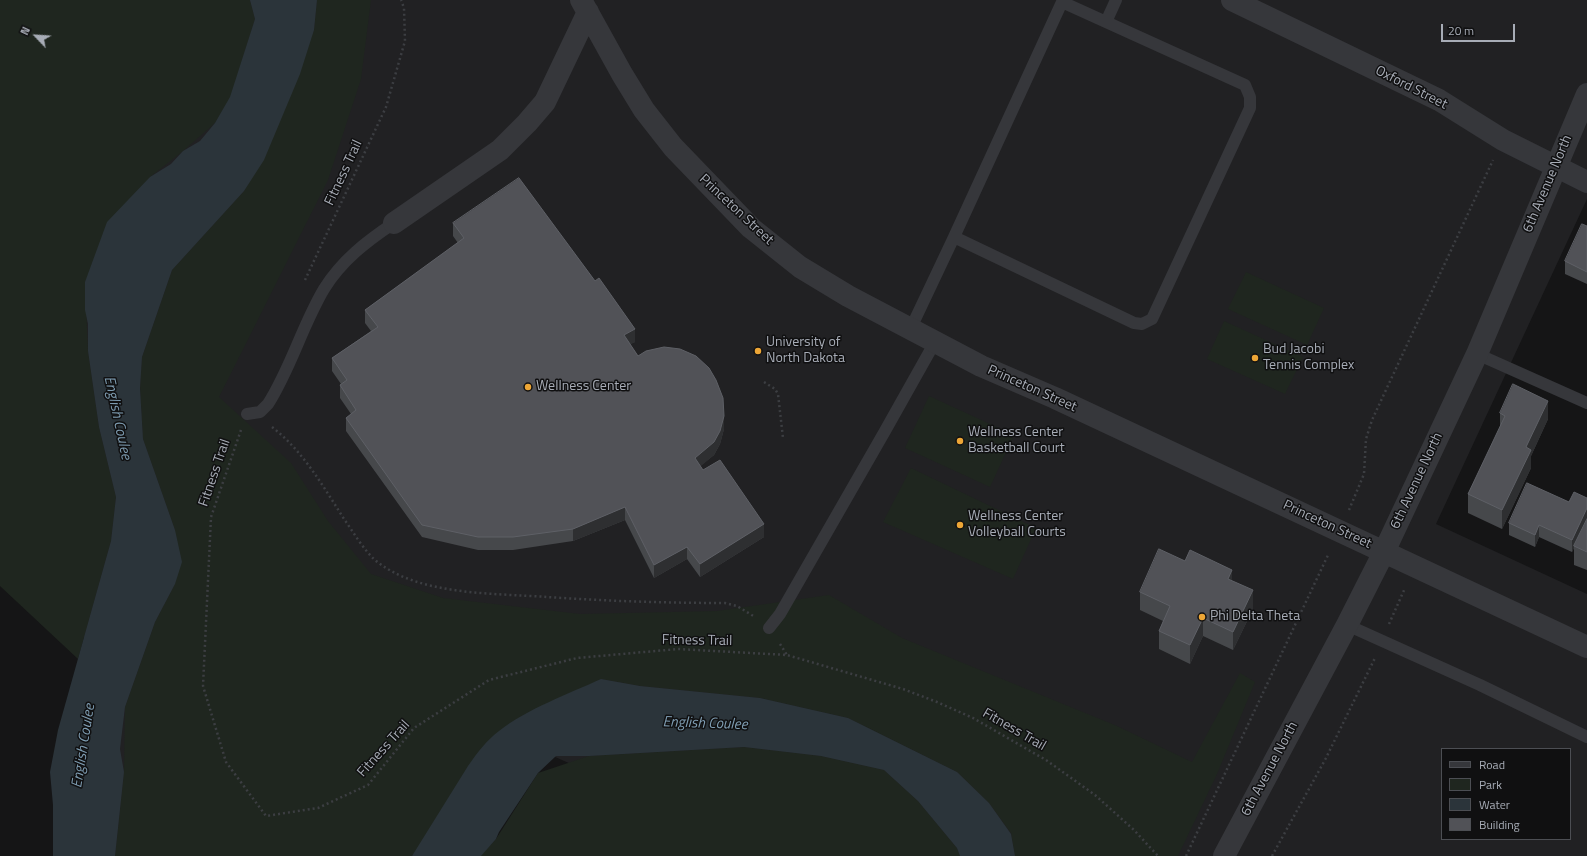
<!DOCTYPE html>
<html>
<head>
<meta charset="utf-8">
<style>
  body { margin:0 }
  #map { position:relative; width:1587px; height:856px; overflow:hidden; background:#151516; font-family:"Titillium Web",sans-serif }
  canvas { display:block }
  .legend { position:absolute; left:1441px; top:748px; width:130px; height:92px; box-sizing:border-box; background:#101011; border:1px solid #4c4e53; margin:0; padding:5px 7px; list-style:none; font-size:12px; color:#a7acb6 }
  .legend li { display:flex; align-items:center; gap:8px; height:20px }
  .legend b { width:20px; border:1px solid #4c4e53 }
  .north { position:absolute; left:16px; top:16px; width:40px; height:40px; -webkit-text-stroke:3px #101011; paint-order:stroke; rotate:295deg; font-size:11px; font-weight:700; line-height:16px; text-align:center; color:#a7acb6 }
  .north::after { content:''; display:block; margin:auto; width:14px; height:18px; background:#a7acb6; clip-path:polygon(50% 0,100% 100%,50% 72%,0 100%) }
  .scale { position:absolute; left:1441px; top:24px; width:74px; height:18px; box-sizing:border-box; border:2px solid #a7acb6; border-top:0; padding-left:5px; font-size:12px; line-height:14px; white-space:nowrap; color:#a7acb6; -webkit-text-stroke:3px #101011; paint-order:stroke }
</style>
</head>
<body>
<div id="map">
<canvas width="1587" height="856"></canvas>
<ul class="legend">
<li><b style="height:5px;background:#36373b"></b>Road</li>
<li><b style="height:11px;background:#1f261f"></b>Park</li>
<li><b style="height:11px;background:#2b343a"></b>Water</li>
<li><b style="height:11px;background:#515257"></b>Building</li>
</ul>
<div class="north">N</div>
<div class="scale">20 m</div>
</div>
<script>
const g = document.querySelector('canvas').getContext('2d');
g.lineJoin = 'round';
function paint(path, color) {
  g.fillStyle = color;
  g.fill(path, 'evenodd');
}
function trace(path, color, width, dash) {
  g.strokeStyle = color;
  g.lineWidth = width;
  g.lineCap = dash ? 'butt' : 'round';
  g.setLineDash(dash || []);
  g.stroke(path);
}
function write(font, color, halo, rows, align = 'center') {
  g.font = font + ' "Titillium Web",sans-serif';
  g.lineWidth = 3;
  g.setLineDash([]);
  g.textBaseline = 'middle';
  g.strokeStyle = halo;
  g.fillStyle = color;
  for (const [text, x, y, turn = 0] of rows) {
    g.save();
    g.translate(x, y);
    g.rotate((+turn || 0) * Math.PI / 180);
    g.textAlign = isNaN(turn) ? turn : align;
    if (halo) g.strokeText(text, 0, 0);
    g.fillText(text, 0, 0);
    g.restore();
  }
}
paint(new Path2D(`
  M0,0H1587V199L1436,524L1587,594V856H778L517,740L403,856H101L98,745ZM1442,749H1570V839H1442Z`), '#212123');
paint(new Path2D(`
  M0,0H250L255,19L231,97L215,123L183,151L150,177L85,282L88,351L99,427L116,497L111,541L78,659L0,586Z
  M317,0H371L361,79L328,180L219,397L291,463L328,521L371,574L443,598L580,614L717,611L829,595L902,638L1117,726L1192,762L1240,673L1255,682L1217,774L1178,856H1015L1011,833L989,803L957,772L848,718L760,698L640,686L601,679L412,856H115L124,772L125,707L155,622L175,584V530L143,439L140,388L142,357L172,270L244,191L314,30Z
  M1246,272L1324,308L1307,345L1228,309Z
  M1224,321L1303,357L1285,394L1207,359Z
  M929,396L1014,435L990,487L905,448Z
  M911,468L1036,528L1013,579L883,522Z
  M744,747L821,756L884,770L918,801L957,848L960,856H480L496,839L538,773L589,756Z`), '#1f261f');
paint(new Path2D(`
  M250,0H317L314,30L300,74L264,160L244,191L172,270L142,357L140,388L143,439L175,530L182,562L175,584L155,622L125,707L120,749L124,772L115,856H53V805L50,772L58,730L111,541L116,497L99,427L88,351V324L85,310V282L107,222L150,177L171,164L183,151L200,141L215,123L230,97L255,19Z
  M601,679L640,686L760,698L848,718L957,772L989,803L1011,834L1015,856H960L957,848L918,801L884,770L821,756L744,747L589,756H556L538,773L499,832L496,839L481,856H412L468,766C477,753 487,740 499,731C527,709 568,694 601,679Z`), '#2b343a');
trace(new Path2D(`
  M305,280L386,107L405,41L404,8L401,0
  M764,382L775,389L778,394L783,438
  M272,427C303,451 323,486 344,519C354,533 363,549 375,560C418,596 494,593 547,597C606,601 665,603 725,603L737,606L755,617
  M241,430L211,517L203,686L226,762L266,816L318,808L368,785L414,728L489,680L577,658L678,649L787,655L903,689L937,702L973,718L1046,760L1095,795L1134,830L1158,856
  M1349,510L1364,474L1366,439L1372,420L1493,160
  M1389,624L1405,588
  M780,644L787,655
  M1186,856L1329,553
  M1272,856L1326,758L1375,658`), '#3c3e42', 2.5, [2, 3]);
trace(new Path2D(`
  M1106,22L1116,0
  M910,330L954,237L1134,323L1142,324L1152,319L1250,108V97L1245,85L1062,2L954,237
  M1477,354L1587,403
  M247,414L260,412L268,404C291,368 302,326 324,289C342,260 367,241 394,223
  M1347,625L1480,685L1587,737
  M769,628L780,614L885,431L935,342`), '#36373b', 12);
trace(new Path2D(`
  M581,0L622,74L644,110L673,147L751,228L800,267L848,296L981,366L1055,398L1587,647
  M1232,0L1439,100L1503,140L1587,182
  M394,223L500,150L527,123L545,102L588,12
  M1224,856L1347,625L1384,552L1477,354L1587,94`), '#36373b', 22);
paint(new Path2D(`
  M453,223L635,342L630,344L638,356L724,429L720,444L714,455L700,466L703,470L764,537L700,577L687,559L654,578L625,520L573,541L513,550H478L422,537L346,431V418L351,414L340,398V385L341,384L332,371V358L371,331L365,323V310L458,243L453,236Z
  M1587,226V284L1565,274V261Z
  M1500,413L1548,419L1531,456V468L1502,529L1468,513V494L1500,428Z
  M1587,498V570L1574,565V548L1572,552L1539,537L1535,547L1509,535V523L1569,502Z
  M1232,581L1253,609L1233,650L1203,636L1190,664L1159,649V631L1163,621L1140,610V592Z`), '#46484b');
paint(new Path2D(`
  M635,329V342L624,348V335Z
  M1548,401V419L1531,456V468L1502,529V510L1526,447Z
  M724,416V429L720,444L714,455L695,471V458Z
  M625,507V520L573,541V529Z
  M1587,508V520L1574,546V548L1572,552V540Z
  M764,524V537L700,577V564Z
  M1539,525V537L1535,547V535Z
  M687,547V559L654,578V565Z
  M1232,570V588L1228,579Z
  M1253,590V609L1233,650V632Z
  M1203,618V636L1190,664V645Z`), '#2e2f31');
const building = new Path2D(`
  M519,178L595,281L599,278L635,329L624,335L638,356L646,351L664,347L680,349L696,356L709,368L716,380L723,398L724,416L720,431L714,442L695,458L703,470L720,460L764,524L700,564L687,547L654,565L625,507L573,529L513,537H478L422,525L346,418L356,410L340,385L347,380L332,358L378,327L365,310L464,238L453,223Z
  M1582,224L1587,226V272L1565,261Z
  M1513,384L1548,401L1526,447L1531,450L1502,510L1468,494L1505,416L1500,413Z
  M1527,483L1569,502L1574,492L1587,498V508L1572,540L1539,525L1535,535L1509,523Z
  M1587,519V552L1574,546Z
  M1159,549L1185,561L1190,550L1232,570L1228,579L1253,590L1233,632L1203,618L1190,645L1159,631L1170,606L1140,592Z`);
paint(building, '#515257');
trace(building, '#5e6066', 1);
for (const [x, y, r, color] of [
  [758,351,4,"#eda636"],
  [1255,358,4,"#eda636"],
  [528,387,4,"#eda636"],
  [960,441,4,"#eda636"],
  [960,525,4,"#eda636"],
  [1202,617,4,"#eda636"]
]) {
  const dot = new Path2D();
  dot.arc(x, y, r, 0, 2 * Math.PI);
  g.fillStyle = color;
  g.fill(dot);
  trace(dot, '#101011', 1.5);
}
write('14px', '#a7acb6', '#101011', [
  ["Oxford Street",1411,88,27],
  ["Fitness Trail",344,173,-65],
  ["6th Avenue North",1548,184,-67],
  ["Princeton Street",736,210,43],
  ["Princeton Street",1032,389,24],
  ["Fitness Trail",215,473,-71],
  ["6th Avenue North",1417,481,-65],
  ["Princeton Street",1327,525,25],
  ["Fitness Trail",697,641,1],
  ["Fitness Trail",1014,730,30],
  ["Fitness Trail",384,749,-48],
  ["6th Avenue North",1270,769,-62]
]);
write('14px', '#a7acb6', '#101011', [
  ["University of",766,343],
  ["North Dakota",766,359],
  ["Bud Jacobi",1263,350],
  ["Tennis Complex",1263,366],
  ["Wellness Center",536,387],
  ["Wellness Center",968,433],
  ["Basketball Court",968,449],
  ["Wellness Center",968,517],
  ["Volleyball Courts",968,533],
  ["Phi Delta Theta",1210,617]
], 'left');
write('italic 15px', '#7e9cb1', '#101011', [
  ["English Coulee",117,418,78],
  ["English Coulee",705,724,2],
  ["English Coulee",84,746,-81]
]);
</script>
</body>
</html>
